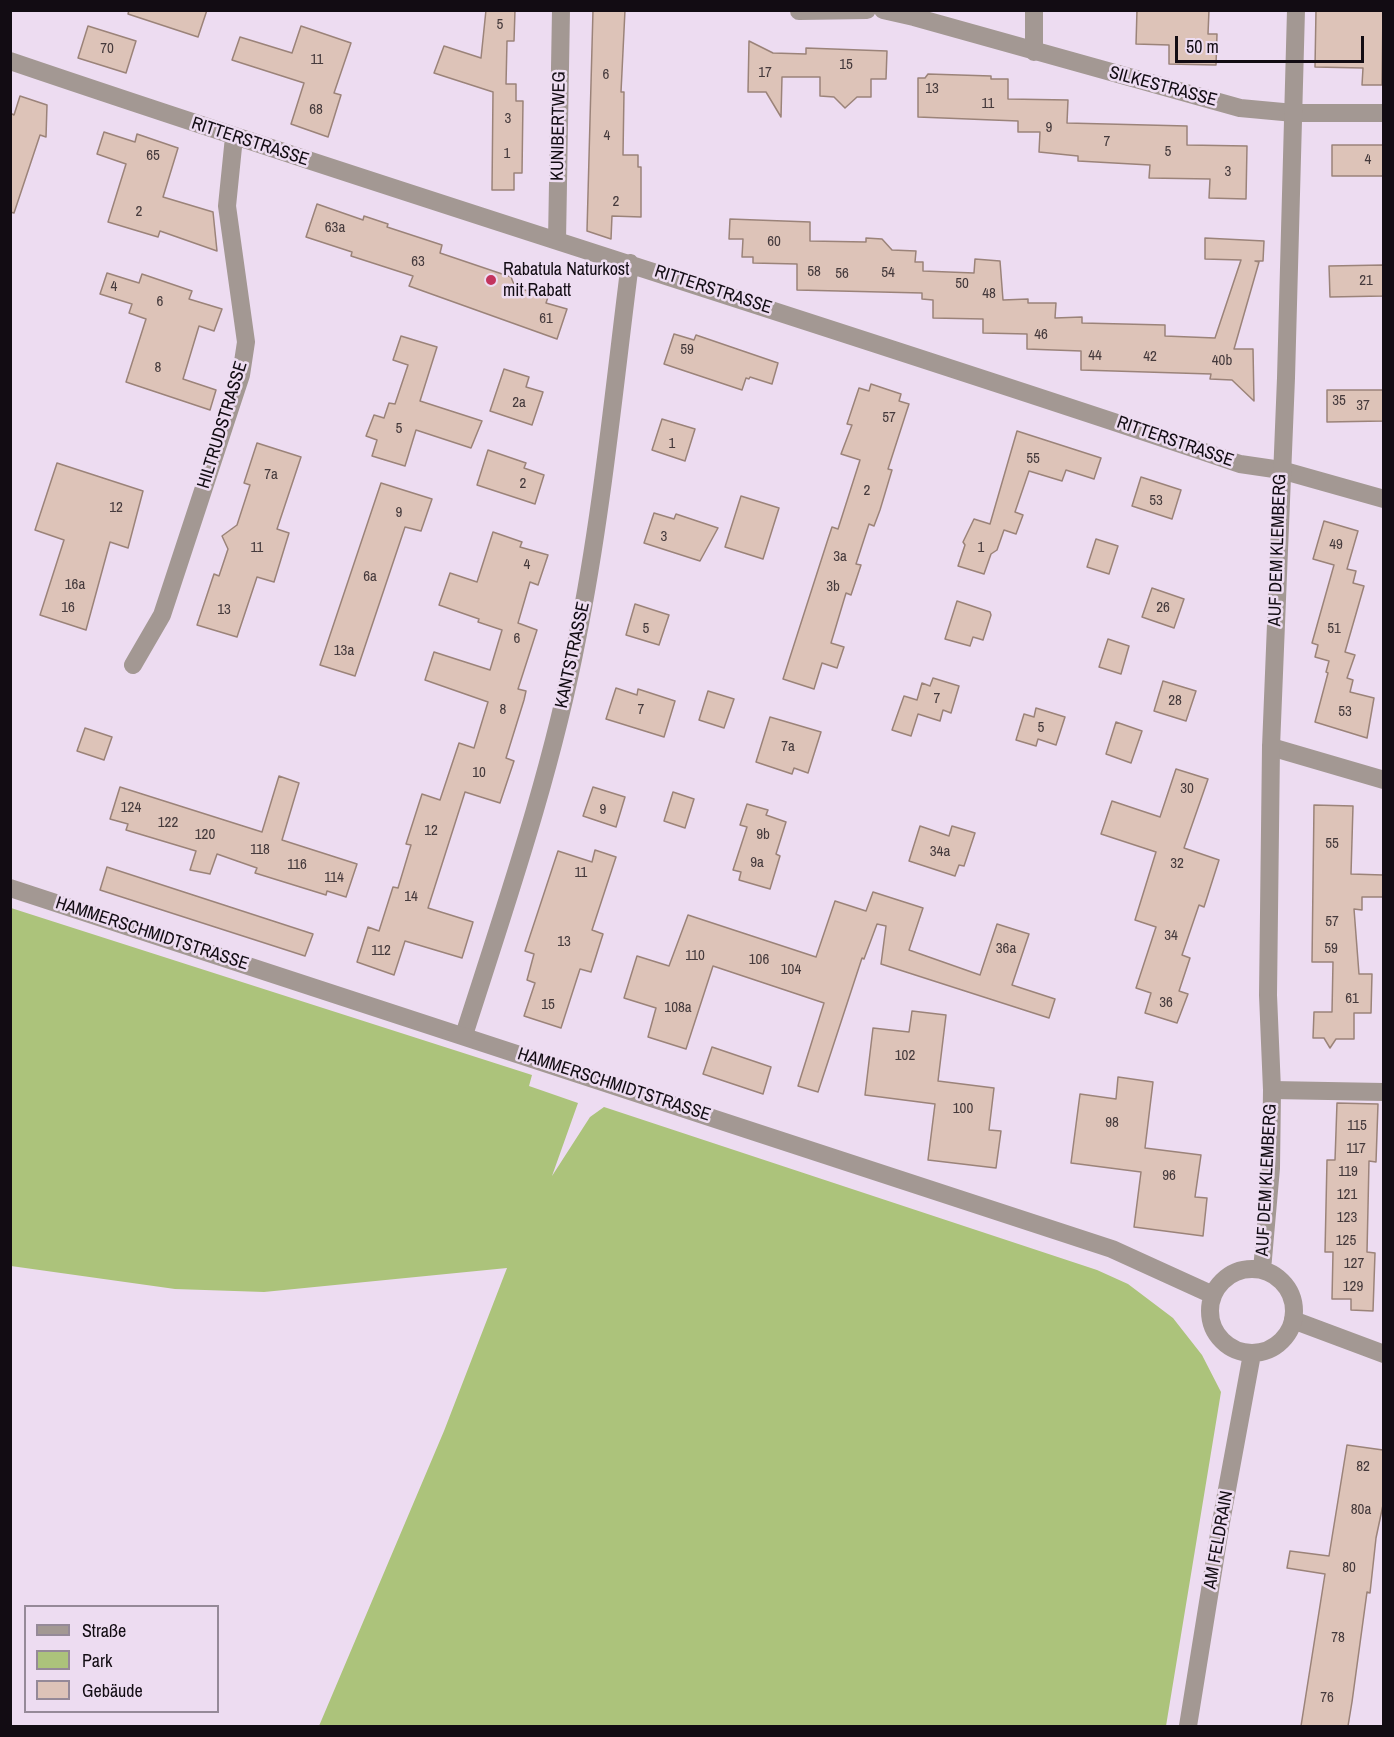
<!DOCTYPE html>
<html>
<head>
<meta charset="utf-8">
<style>
  body { margin:0 }
  #map { position:relative; width:1394px; height:1737px; overflow:hidden; background:#eddcf1; font-family:"Archivo Narrow",sans-serif }
  canvas { display:block }
  .frame { position:absolute; inset:0; border:12px solid #120c13; pointer-events:none }
  .legend { position:absolute; left:24px; top:1605px; width:195px; height:108px; box-sizing:border-box; background:#eddcf1; border:2px solid #958998; margin:0; padding:8px 10px; list-style:none; font-size:18px; color:#120c13 }
  .legend li { display:flex; align-items:center; gap:12px; height:30px }
  .legend b { width:30px; border:2px solid #958998 }
  .scale { position:absolute; left:1175px; top:36px; width:189px; height:27px; box-sizing:border-box; border:3px solid #120c13; border-top:0; padding-left:8px; font-size:18px; line-height:21px; white-space:nowrap; color:#120c13; -webkit-text-stroke:4px #eddcf1; paint-order:stroke }
</style>
</head>
<body>
<div id="map">
<canvas width="1394" height="1737"></canvas>
<div class="frame"></div>
<ul class="legend">
<li><b style="height:8px;background:#a39893"></b>Straße</li>
<li><b style="height:16px;background:#acc37b"></b>Park</li>
<li><b style="height:16px;background:#ddc3b8"></b>Gebäude</li>
</ul>
<div class="scale">50 m</div>
</div>
<script>
const g = document.querySelector('canvas').getContext('2d');
g.lineJoin = 'round';
function paint(path, color) {
  g.fillStyle = color;
  g.fill(path, 'evenodd');
}
function trace(path, color, width, dash) {
  g.strokeStyle = color;
  g.lineWidth = width;
  g.lineCap = dash ? 'butt' : 'round';
  g.setLineDash(dash || []);
  g.stroke(path);
}
function write(font, color, halo, rows, align = 'center') {
  g.font = font + ' "Archivo Narrow",sans-serif';
  g.lineWidth = 5;
  g.setLineDash([]);
  g.textBaseline = 'middle';
  g.strokeStyle = halo;
  g.fillStyle = color;
  for (const [text, x, y, turn = 0] of rows) {
    g.save();
    g.translate(x, y);
    g.rotate((+turn || 0) * Math.PI / 180);
    g.textAlign = isNaN(turn) ? turn : align;
    if (halo) g.strokeText(text, 0, 0);
    g.fillText(text, 0, 0);
    g.restore();
  }
}
paint(new Path2D(`
  M11,908L532,1075L529,1086L578,1103L552,1176L590,1117L604,1107L1097,1270L1128,1284L1173,1318L1202,1355L1221,1392L1166,1726H319L444,1431L507,1268L264,1292L175,1289L11,1266Z`), '#acc37b');
const building = new Path2D(`
  M129,10H207L198,37L128,14Z
  M486,10H515L514,41H507L506,84H516V101H523L522,173H514V190H492L493,92L434,73L444,46L481,58Z
  M593,10H625L621,92H624L623,155H638V167H641V217L612,216L611,239L587,231Z
  M1137,10H1209L1208,34H1217L1216,65L1169,64V45L1136,44Z
  M1316,10H1383L1382,85H1362L1363,68L1315,67Z
  M88,26L136,41L126,73L78,58Z
  M301,26L351,43L334,93L341,95L328,137L291,124L304,83L232,60L240,37L292,53Z
  M749,41L773,53L806,54V48L887,51L886,79H871V97H857L845,108L834,97L820,96V77H782L781,117L766,92H748Z
  M928,74L991,76V79H1008V99L1068,100L1067,123L1187,126V145L1247,146L1246,199L1209,198L1210,179L1149,178L1150,165L1078,161V156L1039,152L1040,132H1018V121L918,117V78H925Z
  M20,96L47,105L46,137L40,135L14,213L10,212V113L14,115Z
  M104,132L135,142L137,134L178,148L163,197L213,212L217,251L160,231L158,237L108,222L126,164L97,154Z
  M1332,145H1383V176H1332Z
  M317,204L363,220L364,216L388,224L387,227L442,245L440,253L511,277L515,287L548,297L546,303L567,309L557,339L409,286L413,276L351,256L352,252L306,237Z
  M730,219L810,222V241L866,242V238L882,239L892,250L916,251L915,262H923V271L974,273L975,259L1000,261L1003,300L1028,299V303H1056L1055,318L1082,317V323L1165,325V336L1215,338L1241,260L1205,259V238L1264,241L1263,261H1255L1259,262L1234,349H1253L1254,401L1232,380L1210,379L1211,374L1081,370V351L1027,349V334L983,333V319L933,318V300L922,299V293L797,290V264L753,263V257H742L743,239H729Z
  M1383,265V296L1330,297L1329,266Z
  M107,273L139,283L142,274L192,291L189,299L222,309L214,331L199,326L183,379L216,390L210,410L126,382L146,319L129,313L132,304L100,294Z
  M674,334L694,340L696,335L778,363L772,384L750,377L749,379L746,378L742,390L664,364Z
  M401,336L437,347L420,401L482,421L471,448L416,430L405,466L372,456L377,440L366,436L374,415L384,418L389,403L395,404L408,365L393,360Z
  M504,369L529,377L526,387L543,392L532,425L490,411Z
  M871,384L901,394L899,401L909,404L888,469L892,470L880,510L874,526L869,524L856,564L861,565L851,595L846,593L831,643L844,647L837,668L822,663L814,689L783,679L828,539L832,527L838,529L860,460L841,454L852,425L847,424L859,388L869,391Z
  M1327,390H1383V421L1327,422Z
  M662,419L695,429L685,461L652,450Z
  M1017,431L1101,458L1094,479L1066,470L1062,481L1029,471L1015,512L1023,515L1016,534L1004,530L997,550L991,554L984,574L958,566L965,545L963,542L974,519L990,524Z
  M257,443L301,457L277,529L289,533L274,582L257,577L237,637L197,625L214,574L219,576L228,549L222,536L237,525L250,485L244,483Z
  M488,450L526,463L524,468L544,475L535,504L477,485Z
  M57,463L143,491L128,548L110,542L86,630L40,615L64,540L35,530Z
  M1141,477L1181,490L1172,519L1132,506Z
  M381,483L432,499L421,531L405,527L355,676L320,665Z
  M741,496L779,508L763,559L725,547Z
  M654,513L674,519L676,514L718,528L700,561L644,543Z
  M1324,521L1358,531L1347,569L1356,571L1353,583L1364,586L1345,652L1355,655L1347,678L1353,680L1350,692L1374,698L1367,738L1315,722L1328,673L1326,672L1329,661L1315,657L1318,645L1312,643L1334,565L1313,559Z
  M493,532L522,542L520,547L548,555L538,585L530,582L518,623L537,630L518,689L526,691L524,700L506,758L514,761L500,803L465,792L428,908L473,922L462,958L405,941L394,975L357,962L368,927L379,931L393,887L398,888L411,845L406,844L422,794L440,800L459,743L474,748L488,702L425,680L434,652L490,670L502,630L478,622L479,619L439,605L450,573L477,582Z
  M1096,539L1118,546L1109,574L1087,567Z
  M1152,588L1184,599L1174,628L1142,617Z
  M957,601L990,612L991,615L983,640L973,637L970,646L945,639Z
  M635,604L669,615L659,645L626,635Z
  M1108,639L1129,646L1121,674L1099,667Z
  M933,678L959,686L951,713L943,710L940,721L918,714L911,736L892,730L904,696L917,700L922,683L930,686Z
  M1163,681L1196,691L1186,721L1154,711Z
  M616,688L637,695L638,689L675,701L664,737L606,719Z
  M708,691L734,699L724,728L699,720Z
  M1036,708L1065,717L1056,745L1038,739L1036,746L1016,740L1024,714L1034,717Z
  M770,717L821,732L808,773L794,768L792,774L756,762Z
  M1116,722L1142,731L1131,763L1106,754Z
  M85,728L112,737L104,760L77,751Z
  M1176,769L1208,779L1184,848L1219,860L1204,907L1199,905L1182,955L1190,958L1179,991L1188,994L1177,1023L1145,1013L1151,993L1136,988L1156,927L1135,920L1156,852L1101,834L1112,801L1160,817Z
  M279,776L299,783L282,840L357,864L346,897L327,891L326,895L255,873L257,868L217,854L210,874L190,870L196,851L126,830L128,824L110,819L120,787L262,832Z
  M593,787L625,797L616,827L583,816Z
  M673,792L694,799L685,828L664,821Z
  M747,804L768,810L766,815L786,822L776,854L780,856L770,889L739,880L741,872L733,870L747,827L740,825Z
  M1314,805L1353,806L1351,874L1383,875V897H1362V910L1354,909L1359,974H1372L1371,1013H1354V1039H1336L1330,1048L1324,1038H1313L1314,1012H1332L1333,962H1312Z
  M920,826L949,836L952,826L975,833L964,866L959,865L955,876L909,861Z
  M595,850L616,857L592,930L603,934L591,972L580,969L561,1028L524,1016L535,983L527,980L534,954L525,951L558,851L592,862Z
  M107,867L313,934L305,956L100,890Z
  M873,892L923,908L909,950L980,975L997,924L1029,934L1012,985L1055,999L1049,1018L881,964L886,926L877,924L864,959L862,958L818,1092L798,1086L824,1003L713,966L686,1049L648,1037L656,1008L624,998L637,956L669,966L688,915L816,957L835,901L866,911Z
  M912,1011L946,1015L938,1081L994,1088L989,1130L1001,1131L996,1168L928,1160L935,1104L865,1095L873,1028L909,1032Z
  M712,1047L771,1067L763,1094L703,1074Z
  M1118,1077L1153,1082L1145,1148L1201,1155L1195,1197L1207,1198L1203,1236L1134,1227L1141,1172L1071,1163L1080,1094L1116,1099Z
  M1337,1103L1378,1104L1376,1162L1369,1161L1368,1207L1367,1252L1375,1253L1373,1311L1351,1310V1299H1332L1333,1252H1325L1327,1160H1335Z
  M1347,1445L1383,1450V1505L1376,1538L1370,1593L1367,1592L1352,1702L1348,1726H1301L1325,1574L1287,1568L1290,1551L1329,1556Z`);
paint(building, '#ddc3b8');
trace(building, '#9b8379', 1.5);
trace(new Path2D(`
  M883,10L914,17L1240,108L1294,113H1384
  M799,11L867,10
  M1034,52V10
  M10,61C419,200 831,326 1240,464L1281,470L1384,499
  M557,241L561,10
  M133,665L162,615L241,375L246,342L227,206L234,137
  M1271,747L1384,780
  M464,1035C506,904 551,774 577,639C602,515 614,388 630,263
  M1272,1090L1384,1092
  M1293,1320L1384,1354`), '#a39893', 18);
trace(new Path2D(`
  M10,888L1112,1249L1213,1295
  M1210 1311a42 42 0 1 1 84 0a42 42 0 1 1-84 0Z
  M1262,1270L1271,1168L1272,1090L1268,995L1271,747L1286,378L1296,10
  M1188,1726L1221,1522L1252,1354`), '#a39893', 18);
for (const [x, y, r, color] of [
  [491,280,6,"#c3345d"]
]) {
  const dot = new Path2D();
  dot.arc(x, y, r, 0, 2 * Math.PI);
  g.fillStyle = color;
  g.fill(dot);
  trace(dot, '#eddcf1', 2);
}
write('15px', '#453a3c', null, [
  ["5",500,25],
  ["70",107,49],
  ["11",317,60],
  ["15",846,65],
  ["17",765,73],
  ["6",606,75],
  ["13",932,89],
  ["11",988,104],
  ["68",316,110],
  ["3",508,119],
  ["9",1049,128],
  ["4",607,136],
  ["7",1107,142],
  ["5",1168,152],
  ["1",507,154],
  ["65",153,156],
  ["4",1368,160],
  ["3",1228,172],
  ["2",616,202],
  ["2",139,212],
  ["63a",335,228],
  ["60",774,242],
  ["63",418,262],
  ["58",814,272],
  ["54",888,273],
  ["56",842,274],
  ["21",1366,281],
  ["50",962,284],
  ["4",114,287],
  ["48",989,294],
  ["6",160,302],
  ["61",546,319],
  ["46",1041,335],
  ["59",687,350],
  ["44",1095,356],
  ["42",1150,357],
  ["40b",1222,361],
  ["8",158,368],
  ["35",1339,401],
  ["2a",519,403],
  ["37",1363,406],
  ["57",889,418],
  ["5",399,429],
  ["1",672,444],
  ["55",1033,459],
  ["7a",271,475],
  ["2",523,484],
  ["2",867,491],
  ["53",1156,501],
  ["12",116,508],
  ["9",399,513],
  ["3",664,537],
  ["49",1336,545],
  ["11",257,548],
  ["1",981,548],
  ["3a",840,557],
  ["4",527,565],
  ["6a",370,577],
  ["16a",75,585],
  ["3b",833,587],
  ["16",68,608],
  ["26",1163,608],
  ["13",224,610],
  ["5",646,629],
  ["51",1334,629],
  ["6",517,639],
  ["13a",344,651],
  ["7",937,699],
  ["28",1175,701],
  ["8",503,710],
  ["7",641,710],
  ["53",1345,712],
  ["5",1041,728],
  ["7a",788,747],
  ["10",479,773],
  ["30",1187,789],
  ["124",131,808],
  ["9",603,810],
  ["122",168,823],
  ["12",431,831],
  ["120",205,835],
  ["9b",763,835],
  ["55",1332,844],
  ["118",260,850],
  ["34a",940,852],
  ["9a",757,863],
  ["32",1177,864],
  ["116",297,865],
  ["11",581,873],
  ["114",334,878],
  ["14",411,897],
  ["57",1332,922],
  ["34",1171,936],
  ["13",564,942],
  ["36a",1006,949],
  ["59",1331,949],
  ["112",381,951],
  ["110",695,956],
  ["106",759,960],
  ["104",791,970],
  ["61",1352,999],
  ["36",1166,1003],
  ["15",548,1005],
  ["108a",678,1008],
  ["102",905,1056],
  ["100",963,1109],
  ["98",1112,1123],
  ["115",1357,1126],
  ["117",1356,1149],
  ["119",1348,1172],
  ["96",1169,1176],
  ["121",1347,1195],
  ["123",1347,1218],
  ["125",1346,1241],
  ["127",1354,1264],
  ["129",1353,1287],
  ["82",1363,1467],
  ["80a",1361,1510],
  ["80",1349,1568],
  ["78",1338,1638],
  ["76",1327,1698]
]);
write('18px', '#120c13', '#eddcf1', [
  ["SILKESTRASSE",1163,87,15],
  ["KUNIBERTWEG",559,126,-89],
  ["RITTERSTRASSE",250,142,18],
  ["RITTERSTRASSE",713,290,18],
  ["HILTRUDSTRASSE",223,425,-73],
  ["RITTERSTRASSE",1175,442,19],
  ["AUF DEM KLEMBERG",1278,550,-88],
  ["KANTSTRASSE",573,655,-78],
  ["HAMMERSCHMIDTSTRASSE",152,934,18],
  ["HAMMERSCHMIDTSTRASSE",614,1085,18],
  ["AUF DEM KLEMBERG",1267,1180,-87],
  ["AM FELDRAIN",1219,1540,-80]
]);
write('18px', '#120c13', '#eddcf1', [
  ["Rabatula Naturkost",503,270],
  ["mit Rabatt",503,291]
], 'left');
</script>
</body>
</html>
